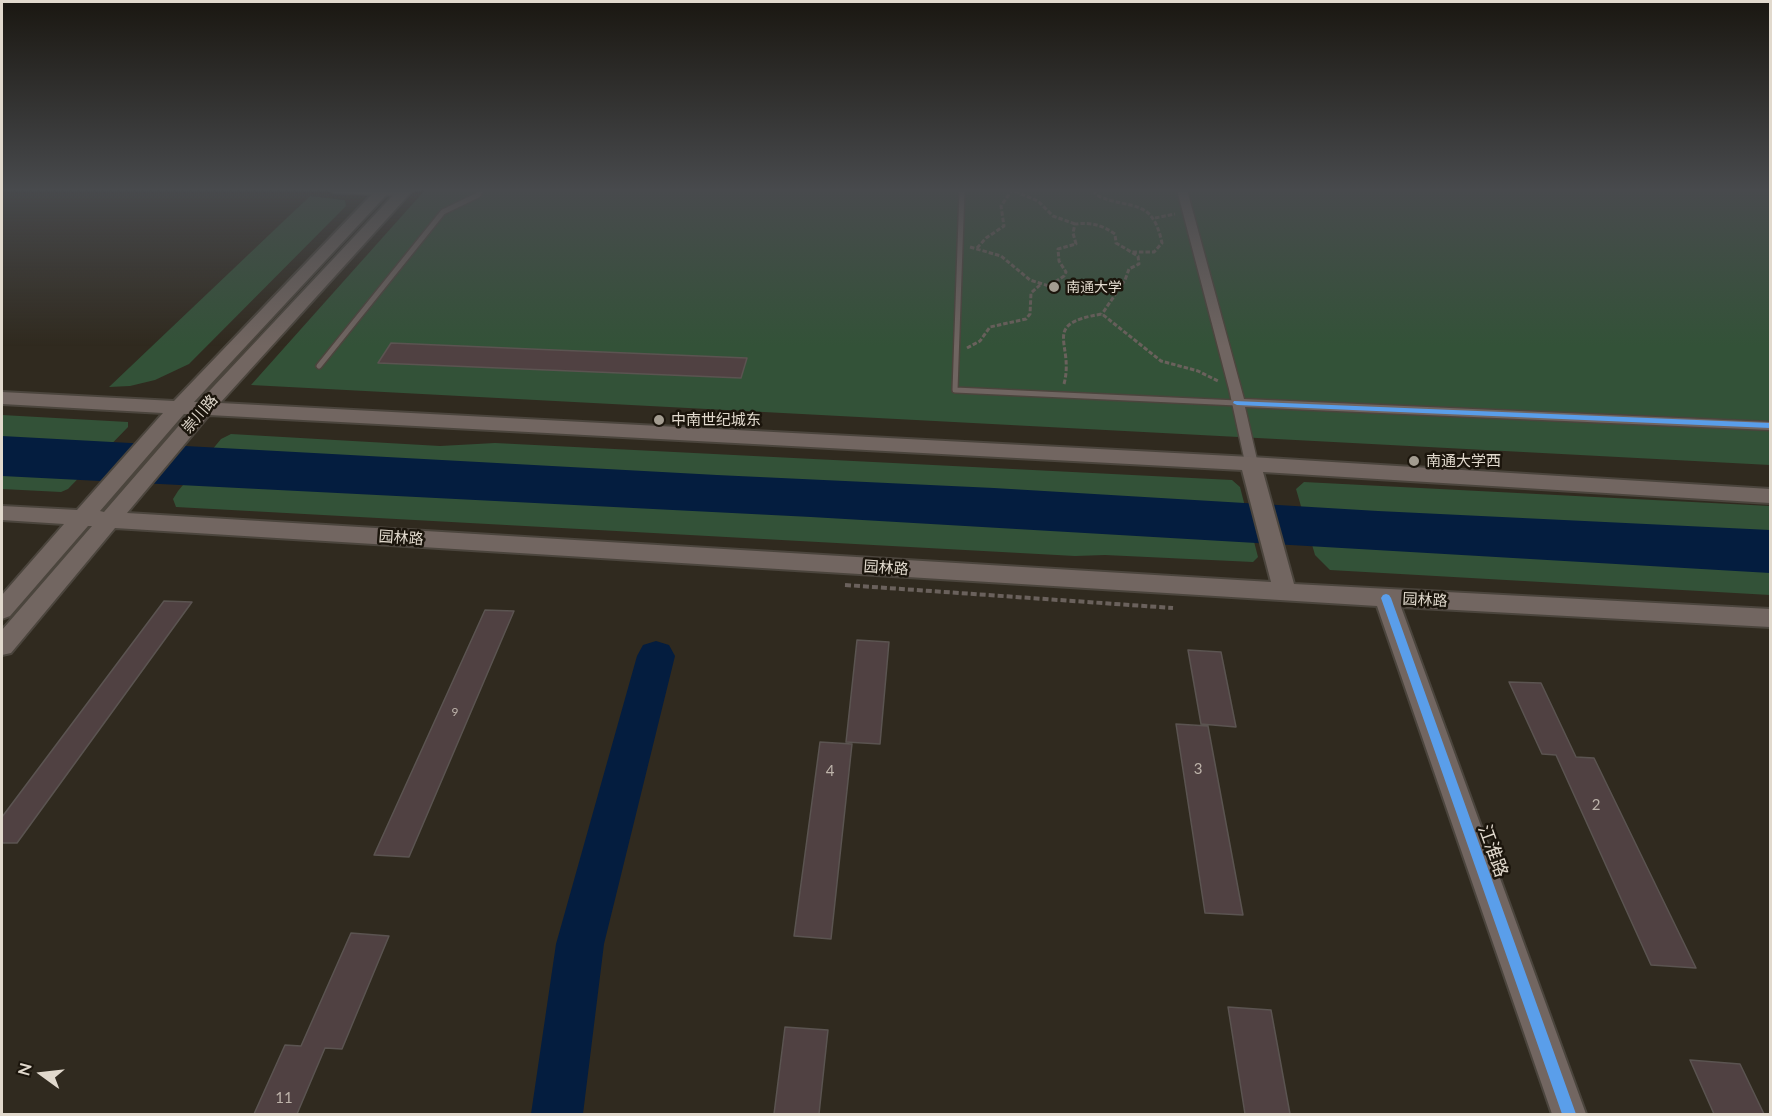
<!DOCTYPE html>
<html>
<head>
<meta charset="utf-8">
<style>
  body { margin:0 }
  #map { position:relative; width:1772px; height:1116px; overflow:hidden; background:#302a1f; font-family:Lato,sans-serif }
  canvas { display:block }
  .frame { position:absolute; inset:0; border:3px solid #e1d9cd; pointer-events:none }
  .north { position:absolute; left:12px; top:1044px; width:60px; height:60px; -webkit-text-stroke:4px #1b150c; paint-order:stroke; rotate:285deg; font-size:16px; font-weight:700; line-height:24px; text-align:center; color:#e1d9cd }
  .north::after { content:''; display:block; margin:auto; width:21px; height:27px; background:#e1d9cd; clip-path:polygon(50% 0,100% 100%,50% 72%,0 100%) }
</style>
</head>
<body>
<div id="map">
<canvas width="1772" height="1116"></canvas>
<div class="frame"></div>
<div class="north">N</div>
</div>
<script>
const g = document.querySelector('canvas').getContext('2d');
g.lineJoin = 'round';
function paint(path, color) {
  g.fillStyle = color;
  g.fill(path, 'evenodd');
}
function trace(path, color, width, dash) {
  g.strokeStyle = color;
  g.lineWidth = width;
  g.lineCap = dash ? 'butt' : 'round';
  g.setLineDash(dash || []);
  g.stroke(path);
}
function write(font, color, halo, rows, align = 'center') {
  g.font = font + ' Lato,"Noto Sans SC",sans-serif';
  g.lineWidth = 5;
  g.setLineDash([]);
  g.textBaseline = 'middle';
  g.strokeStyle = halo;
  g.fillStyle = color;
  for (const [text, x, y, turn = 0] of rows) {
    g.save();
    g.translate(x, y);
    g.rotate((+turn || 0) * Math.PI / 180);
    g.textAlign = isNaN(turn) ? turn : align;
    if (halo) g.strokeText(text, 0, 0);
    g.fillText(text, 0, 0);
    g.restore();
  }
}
paint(new Path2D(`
  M425,190H1770V465L251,385Z
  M310,196L345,200L346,206L189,364L155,380L130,386L109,387Z
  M2,415L128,422V427L68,489L61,492L2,489Z
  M231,434L440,446L495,443L1232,480L1240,487L1258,557L1253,562L1105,555L1075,556L176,507L173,499L178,491L221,439Z
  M1304,482L1770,506V595L1330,570L1315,555L1296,489Z`), '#335238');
paint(new Path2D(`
  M2,436L717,475L994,488L1378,511L1770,530V573L811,517L2,476Z`), '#041d3f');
paint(new Path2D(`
  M656,641L669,645L675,656L604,944L583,1114H531L556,944L637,656L643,645Z`), '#041d3f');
const building = new Path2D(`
  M391,343L555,350L747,358L741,378L378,363Z
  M164,601L192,602L17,843H2V817Z
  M485,610L514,611L409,857L374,855Z
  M857,640L889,642L880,744L846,742Z
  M1188,650L1221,652L1236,727L1201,724Z
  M1509,682L1541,683L1576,757L1594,758L1696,968L1651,965L1556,755L1542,754Z
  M1176,724L1208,726L1243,915L1205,913Z
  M820,742L852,744L831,939L794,936Z
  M351,933L389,936L342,1049L325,1048L297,1114H254L285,1045L301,1046Z
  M1228,1007L1271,1010L1290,1114H1245Z
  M785,1027L828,1030L819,1114H774Z
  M1690,1060L1740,1064L1764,1114H1714Z`);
paint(building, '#504142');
trace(building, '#5b5451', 1.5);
const lane = new Path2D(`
  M962,190L955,390L1237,403
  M319,366L443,212L478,195L481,190`);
const street = new Path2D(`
  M329,190H395L408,193L403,196L334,193Z
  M1177,190H1187L1244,399L1770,422V430L1245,407L1258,464L1256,467H1246L1229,389Z`);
const secondary = new Path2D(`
  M376,190H391L194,402H199L398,190H413L220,403L1251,457L1770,489V503L1263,472L1294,584L1770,609V627L1401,607L1586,1114H1552L1377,606L115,528L11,653L2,655V630L92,526H88L10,616L2,619V595L64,524L2,520V506L77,510L163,413L2,404V392L174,401ZM184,414H189L104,512L100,511ZM209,415L1242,470L1271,582L127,513Z`);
trace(lane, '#4b453d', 8);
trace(street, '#4b453d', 3);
trace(secondary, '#4b453d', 4);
trace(new Path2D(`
  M1094,190L1096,195C1131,211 1152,196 1162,243L1154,252H1132
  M1155,218L1175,214
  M970,247L1001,256L1030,280L1049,286L1064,276L1066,272L1059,261L1058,249L1076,244L1073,233L1075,224C1091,222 1102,225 1115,234L1116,243L1138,256L1139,264L1129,269L1125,280L1102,314
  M977,248L986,238L1004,226L1001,206L1012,190L1038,201L1053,216L1075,224
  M967,348L980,341L990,327L1026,319L1030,314L1031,293L1040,285
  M1064,384C1075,343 1039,324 1102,314L1161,361L1198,371L1218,381`), '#6a615c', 3, [4.5, 2]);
trace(new Path2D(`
  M845,585L1173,608`), '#6a615c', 4, [6, 3]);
trace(lane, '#706561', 5);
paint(street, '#706561');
paint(secondary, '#726661');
paint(new Path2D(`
  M1234,401L1770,423V428L1237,405L1233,403Z
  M1386,594L1389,595L1391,598L1576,1114H1562L1381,598L1383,595Z`), '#5a9eea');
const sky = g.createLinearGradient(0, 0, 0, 346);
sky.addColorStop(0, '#1a1711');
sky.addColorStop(0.55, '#484a4d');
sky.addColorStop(1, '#484a4d00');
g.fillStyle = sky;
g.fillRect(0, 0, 1772, 346);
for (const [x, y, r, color] of [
  [1054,287,6,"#a39c90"],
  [659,420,6,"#a39c90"],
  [1414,461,6,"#a39c90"]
]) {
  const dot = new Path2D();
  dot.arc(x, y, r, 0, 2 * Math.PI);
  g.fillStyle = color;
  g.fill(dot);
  trace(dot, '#1b150c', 2);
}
write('12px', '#bdb3aa', null, [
  ["9",455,712]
]);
write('14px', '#e1d9cd', '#1b150c', [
  ["南通大学",1066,287]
], 'left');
write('15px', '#e1d9cd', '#1b150c', [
  ["崇川路",200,414,-49],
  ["园林路",401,538,4],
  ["园林路",886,568,4],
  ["园林路",1425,600,3]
]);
write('15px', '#e1d9cd', '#1b150c', [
  ["中南世纪城东",671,420],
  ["南通大学西",1426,461]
], 'left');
write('15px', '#bdb3aa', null, [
  ["3",1198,769],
  ["4",830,771],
  ["2",1596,805],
  ["11",284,1098]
]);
write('18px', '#e1d9cd', '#1b150c', [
  ["江淮路",1493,851,70]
]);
</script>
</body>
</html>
